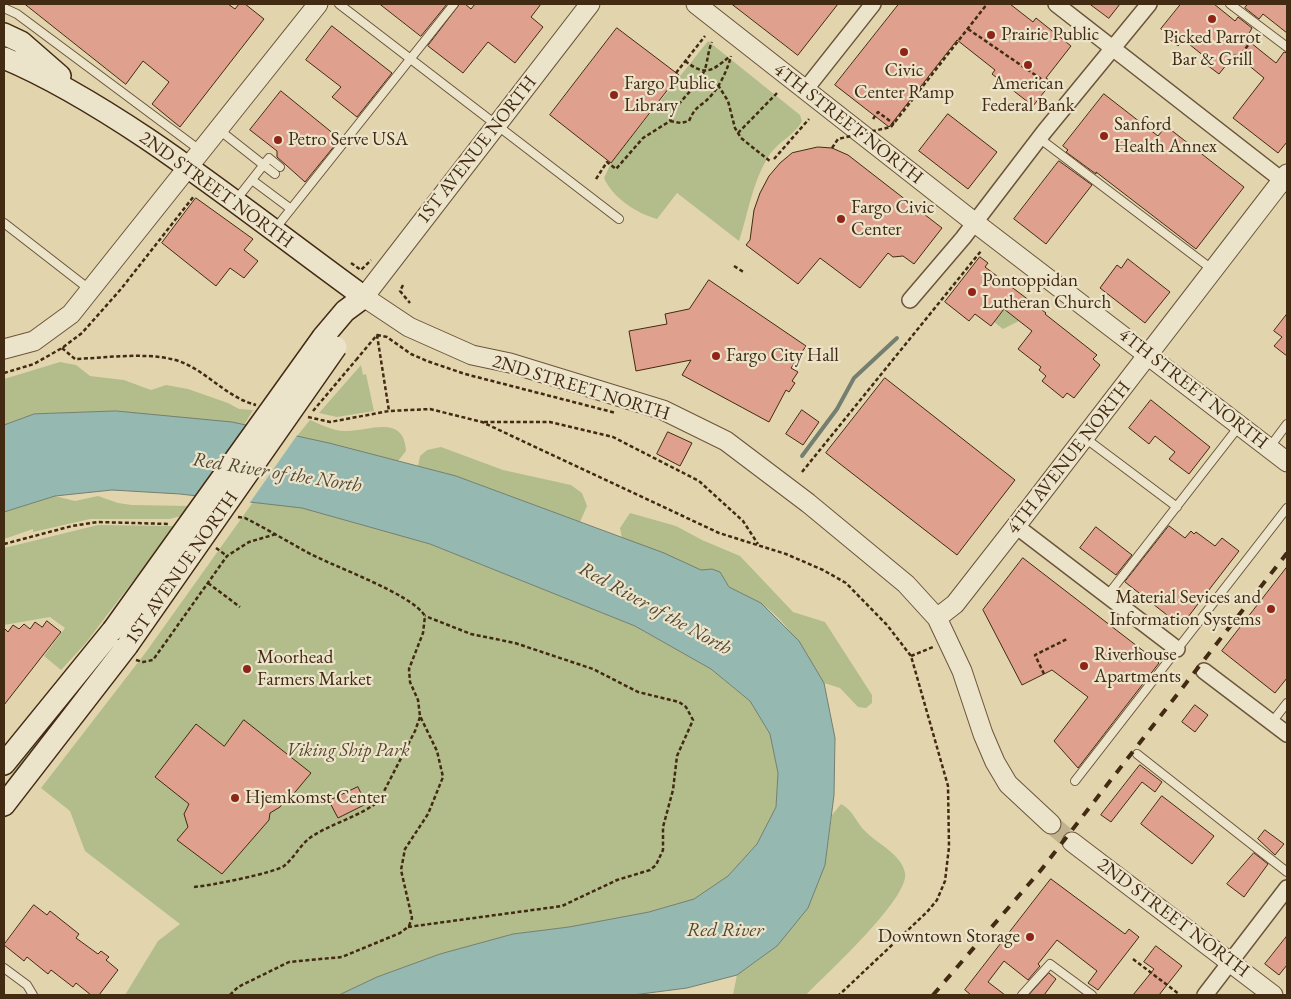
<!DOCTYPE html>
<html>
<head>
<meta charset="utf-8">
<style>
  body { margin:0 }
  #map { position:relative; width:1291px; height:999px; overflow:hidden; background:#e2d5ae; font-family:"EB Garamond",serif }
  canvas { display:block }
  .frame { position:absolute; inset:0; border:5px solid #432a13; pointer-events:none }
</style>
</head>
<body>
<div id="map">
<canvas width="1291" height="999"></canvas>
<div class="frame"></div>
</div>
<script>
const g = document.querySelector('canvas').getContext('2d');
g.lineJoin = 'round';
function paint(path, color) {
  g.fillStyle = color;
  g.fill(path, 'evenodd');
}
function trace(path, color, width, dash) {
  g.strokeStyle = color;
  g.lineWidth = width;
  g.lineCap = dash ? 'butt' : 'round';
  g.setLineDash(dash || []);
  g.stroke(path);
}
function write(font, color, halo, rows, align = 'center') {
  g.font = font + ' "EB Garamond",serif';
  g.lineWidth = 4.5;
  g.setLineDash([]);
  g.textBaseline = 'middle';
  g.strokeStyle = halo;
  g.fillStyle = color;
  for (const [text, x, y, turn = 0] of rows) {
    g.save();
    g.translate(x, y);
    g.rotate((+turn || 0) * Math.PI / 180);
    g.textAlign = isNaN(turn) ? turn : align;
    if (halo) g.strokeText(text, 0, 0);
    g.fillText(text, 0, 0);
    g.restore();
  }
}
paint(new Path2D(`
  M708,41L800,115L802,121C795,135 779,141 770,154C752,182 749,211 739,241L677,193L657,219C636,213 613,198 604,178L611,163Z
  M1004,309L1019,321L1003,329L994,322Z
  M60,362L76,365L90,376L124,380L151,390L166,385L188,389L228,403L239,409L253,410L244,425L116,411L34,414L4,425V379Z
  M361,365L363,375L366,374L374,411L337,417L319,413Z
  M310,420C322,425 335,432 347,431C370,431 404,414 406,451L398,461L297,436Z
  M441,447L503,470L571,485L582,493L587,506L580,522L456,476L418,466L420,456L427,450Z
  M55,496L75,501L98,496L118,503L132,505L189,506L181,516L170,519H90L33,532V529L4,539V512Z
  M253,502L302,508L430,544L635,626L711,669L750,701L770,734L778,773L776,807L757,844L728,876L694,899L649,912L569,927L513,934L440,954L377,977L339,995H125L158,941L180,924L85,851L70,811L41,788L146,652Z
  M630,513L676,526L702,540L740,556L793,612L825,622L872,695V703L866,708L858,707L840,688L824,683C808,656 786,619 759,602C750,597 740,594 731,588C717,578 725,569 701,570L622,538L620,528Z
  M98,525L175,526L85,644L61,670L44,656L65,628L50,617L4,625V548Z
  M44,741L4,793V786L31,746Z
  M841,804C854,811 856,823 866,832C878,844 902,855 905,873C910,898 825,975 806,995H733L737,975L777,946L825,865L832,815Z`), '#b2bd8b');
const water = new Path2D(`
  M116,411L232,422L329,443L456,476L664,553L701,570L712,569L720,572L729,587L761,603L799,641L824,683L835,738L834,795L825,865L808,908L777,946L737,975L687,988L633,995H339L377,977L440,954L513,934L569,927L649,912L694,899L728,876L757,844L776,807L778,773L770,734L750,701L711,669L635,626L430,544L302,508L180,494L112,490L55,496L4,512V425L34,414Z`);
paint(water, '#95b8b0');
trace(water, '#747f71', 1);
paint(new Path2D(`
  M248,423L298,434L249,504L196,498Z`), '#e2d5ae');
trace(new Path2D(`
  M802,456L837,409L854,378L897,338`), '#747f71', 4);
const building = new Path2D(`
  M25,4H228L235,9L239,4H245L264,19L180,127L152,104L169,82L143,61L126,84Z
  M380,4H447L421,36Z
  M460,4H465L471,9L475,4H541L531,17L543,27L515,63L488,42L463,73L428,46Z
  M732,4H838L798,55Z
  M899,4H1010L1033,22L1036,18L1071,46L1046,78L1052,82L1033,106L992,74L995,70L957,40L889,127L835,85Z
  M1090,4H1120L1109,18Z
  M1181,4H1214L1235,21L1238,17L1252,28L1246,39L1276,63L1284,52L1287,53V142L1278,153L1233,118L1264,78L1235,54L1219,74L1207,65L1210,61L1184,40L1178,46L1165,36L1167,34L1161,29Z
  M1248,4H1287V33L1263,14L1259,19L1245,8Z
  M332,26L392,73L357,117L332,97L341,87L306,60Z
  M617,28L679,75L611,163L550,115Z
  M281,91L340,139L305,182L277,157V151L250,130Z
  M1104,94L1158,136L1166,126L1244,187L1196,249L1096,172V174L1066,152L1068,150L1063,146Z
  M948,114L997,152L968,189L919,151Z
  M818,147L832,148L848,155L942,228L914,264L903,256L893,257L888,253L860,288L820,258L798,284L746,245L750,240L754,210L760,193L769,176L780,163L792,153Z
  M1059,161L1092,185L1046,244L1014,219Z
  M196,198L253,239L244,250L258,261L244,278L230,268L216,286L162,243Z
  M980,257L988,263L985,267L1046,313L1045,314L1097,355L1093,359L1100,365L1074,398L1067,393L1063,398L1042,381L1046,376L1039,370L1041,367L1018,349L1032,331L1004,309L991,326L975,314L969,321L945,302Z
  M1128,259L1170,292L1145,323L1100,288L1117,265L1121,268Z
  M709,280L806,346L791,368L798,372L792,381L795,383L789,392L786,390L769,422L682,375L691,360L636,371L629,331L667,324L665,314L689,309Z
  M1287,314V356L1274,346L1282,337L1274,331Z
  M885,378L1015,480L957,555L826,453Z
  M1151,400L1210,447L1189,474L1169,459L1175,452L1155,436L1149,444L1129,428Z
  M802,410L819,422L803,445L786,434Z
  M668,432L692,443L680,466L657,454Z
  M1169,526L1185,538L1191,531L1194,534L1196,532L1215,546L1222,538L1239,551L1181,626L1125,582Z
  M1096,527L1132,555L1116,575L1080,548Z
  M1023,558L1159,663L1078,768L1054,741L1088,697L1052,670L1022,685L983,610Z
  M1287,567V678L1275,693L1222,651Z
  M47,621L61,632L4,705V628L8,632L13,625L19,629L24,624L30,629L35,622L42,627Z
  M1195,705L1208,715L1195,732L1182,722Z
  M244,720L311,773L291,797L286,798L280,807L270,813L269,820L222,874L177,840L188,827L184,814L189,804L155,777L196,724L224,746Z
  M1140,765L1162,782L1155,792L1142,782L1111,822L1101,815Z
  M358,787L366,804L338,818L329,801Z
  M1162,796L1214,836L1192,864L1141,824Z
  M1265,830L1284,844L1275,855L1258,839Z
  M1254,853L1268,864L1244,897L1227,884Z
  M1051,879L1125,934L1129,929L1139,937L1098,990L1088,983L1097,971L1057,940L1038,964L1040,966L1028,980L1004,961L988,982L1005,995H971L965,990Z
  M34,905L47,915L50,911L79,934L76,938L98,954L101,951L109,957L106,960L118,970L99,995H91L76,983L73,987L51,970L48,974L27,957L24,961L4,945Z
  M1287,936V965L1279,975L1265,964Z
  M1156,946L1182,966L1159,995H1133L1154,969L1144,962Z
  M1049,973L1056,979L1044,995H1029Z`);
paint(building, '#dfa18d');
trace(building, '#432a13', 1);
trace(new Path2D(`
  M1051,824L1072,842`), '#c2b38f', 19, [19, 9]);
const service = new Path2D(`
  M339,4L619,219
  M1230,4L1287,47
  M4,8L17,14L201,151
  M218,129L275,174
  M1039,138L1213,270
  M252,180L291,209
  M236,200L269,158L280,167
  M4,223L89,289
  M275,229L454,4
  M1085,438L1177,507
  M1269,448L1287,424
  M1107,596L1240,425
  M1272,722L1287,703
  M1137,754L1287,872
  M1075,781L1287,508
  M4,968L27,985L33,995
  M1022,995L1050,964L1092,995`);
const minor = new Path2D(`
  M1056,4L1287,184
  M805,90L873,4
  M910,300L963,238L1044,132L1149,4
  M1016,526L1177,649
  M1204,671L1287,734
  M1205,995L1287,888`);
const tertiary = new Path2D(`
  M590,4L364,297L409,327L472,355L510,363L663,410L726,441L808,503L906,584L937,618L962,671L983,734L995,762L1008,784L1051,824
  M696,4L974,222L1287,462
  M4,349L34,341L71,314L318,4
  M937,618L955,604L1016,526L1287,174
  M1072,842L1273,995`);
const secondary = new Path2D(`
  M4,34L21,42L60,76
  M4,58C54,79 101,108 146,138C220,188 291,244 364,297
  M323,337L345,311L364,297
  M4,764L113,630
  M4,805L127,646`);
trace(service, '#6b553a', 10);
trace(minor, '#6b553a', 18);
trace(tertiary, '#6b553a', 21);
trace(secondary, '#432a13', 24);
trace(new Path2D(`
  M968,29L1050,85
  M1238,59L1256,34
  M685,61C705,76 711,72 729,57
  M676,73L705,36
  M718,85L728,101L735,128L741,138L771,162
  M873,119L878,112L894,124
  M670,121L681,123L689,121C696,105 698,109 709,98C720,86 727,71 731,56
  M891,127L987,4
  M738,133L777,93
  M774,159L809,119
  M596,179L607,162L616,169L643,138L670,121C674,103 698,88 705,69C708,60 708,50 712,42
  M351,263L361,270L371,260
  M734,266L745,273
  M403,285L400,291L410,303
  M377,335L387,337L411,354L427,361L465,374L616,413
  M62,348L75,359C107,358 157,350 186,364C211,376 229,398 256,405
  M356,360L377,335L389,411
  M4,373L34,364L62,348L82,333L121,289L194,196
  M308,417L330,422L389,411L430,409L482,422L719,533L786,554L823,570L846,583L887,625L911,656L948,786L949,847L945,881L937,900L927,912L839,995
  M484,422H550L613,437L699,481L743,521L758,544
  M802,472L981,251
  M238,517L245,518C265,528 285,540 305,551C331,566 411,593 425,616
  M4,544L72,526L98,522L169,524
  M216,548L227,556
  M208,583L240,607
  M911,656L933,647
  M136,660L143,662L153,660L227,556L249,542L276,534
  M1044,674L1035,655L1067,639
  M194,887C209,886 274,873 284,866C294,858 300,845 311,837C332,823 359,817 379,801L415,731L420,717
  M409,926L412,918L401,870L405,849L428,814L443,777L437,751L420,716L418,700L410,682L409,669L423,633L425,616
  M408,927L562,906L617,880L650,870L656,865L663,850V827L673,790L677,756L693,720L686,707L679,702L638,692L593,669L515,643L471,634L425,616
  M1133,959L1179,994
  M230,995L238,987L289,962L342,957L400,933L408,927`), '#432a13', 2.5, [4, 2.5]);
trace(service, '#ece4ca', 8);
trace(minor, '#ece4ca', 15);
trace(tertiary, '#ece4ca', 19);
trace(secondary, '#ece4ca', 21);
trace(new Path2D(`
  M933,995L1041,870L1287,553`), '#432a13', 4, [9, 9]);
const secondaryBridge = new Path2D(`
  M113,630L323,337
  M127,646L336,347`);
trace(secondaryBridge, '#432a13', 24, []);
trace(new Path2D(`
  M832,148L838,139L891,127
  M313,411L356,360`), '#432a13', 2.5, [4, 2.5]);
trace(secondaryBridge, '#ece4ca', 21);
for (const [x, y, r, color] of [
  [1212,19,5,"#8f2418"],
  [991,35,5,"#8f2418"],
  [904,52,5,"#8f2418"],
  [1028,65,5,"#8f2418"],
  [614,95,5,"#8f2418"],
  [1104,136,5,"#8f2418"],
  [278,140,5,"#8f2418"],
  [841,219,5,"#8f2418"],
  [972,292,5,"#8f2418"],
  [716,356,5,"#8f2418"],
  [1271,609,5,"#8f2418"],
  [1084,666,5,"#8f2418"],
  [247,669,5,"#8f2418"],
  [235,798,5,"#8f2418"],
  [1030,937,5,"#8f2418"]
]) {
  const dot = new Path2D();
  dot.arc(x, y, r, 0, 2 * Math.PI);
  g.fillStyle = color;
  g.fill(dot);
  trace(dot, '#ece4ca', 2);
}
write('19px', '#432a13', '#ece4ca', [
  ["Prairie Public",1001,35],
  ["Picked Parrot",1212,38,"center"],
  ["Bar & Grill",1212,60,"center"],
  ["Civic",904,71,"center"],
  ["Center Ramp",904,93,"center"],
  ["Fargo Public",624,84],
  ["Library",624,106],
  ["American",1028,84,"center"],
  ["Federal Bank",1028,106,"center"],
  ["Sanford",1114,125],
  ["Health Annex",1114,147],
  ["Petro Serve USA",288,140],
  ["Fargo Civic",851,208],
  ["Center",851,230],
  ["Pontoppidan",982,281],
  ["Lutheran Church",982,303],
  ["Fargo City Hall",726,356],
  ["Material Sevices and",1261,598,"right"],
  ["Information Systems",1261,620,"right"],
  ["Riverhouse",1094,655],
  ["Apartments",1094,677],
  ["Moorhead",257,658],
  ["Farmers Market",257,680],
  ["Hjemkomst Center",245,798],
  ["Downtown Storage",1020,937,"right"]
], 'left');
write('19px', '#432a13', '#ece4ca', [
  ["4TH STREET NORTH",848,124,38],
  ["1ST AVENUE NORTH",477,150,-52],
  ["2ND STREET NORTH",216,190,36],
  ["2ND STREET NORTH",581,388,17],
  ["4TH STREET NORTH",1193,389,38],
  ["4TH AVENUE NORTH",1069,458,-52],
  ["1ST AVENUE NORTH",182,568,-55],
  ["2ND STREET NORTH",1173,918,37]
]);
write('italic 19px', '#59472b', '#ece4ca', [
  ["Viking Ship Park",348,751]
]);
write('italic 20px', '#534632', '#ece4ca', [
  ["Red River of the North",277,473,9],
  ["Red River of the North",655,609,29],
  ["Red River",725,931]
]);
</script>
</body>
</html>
